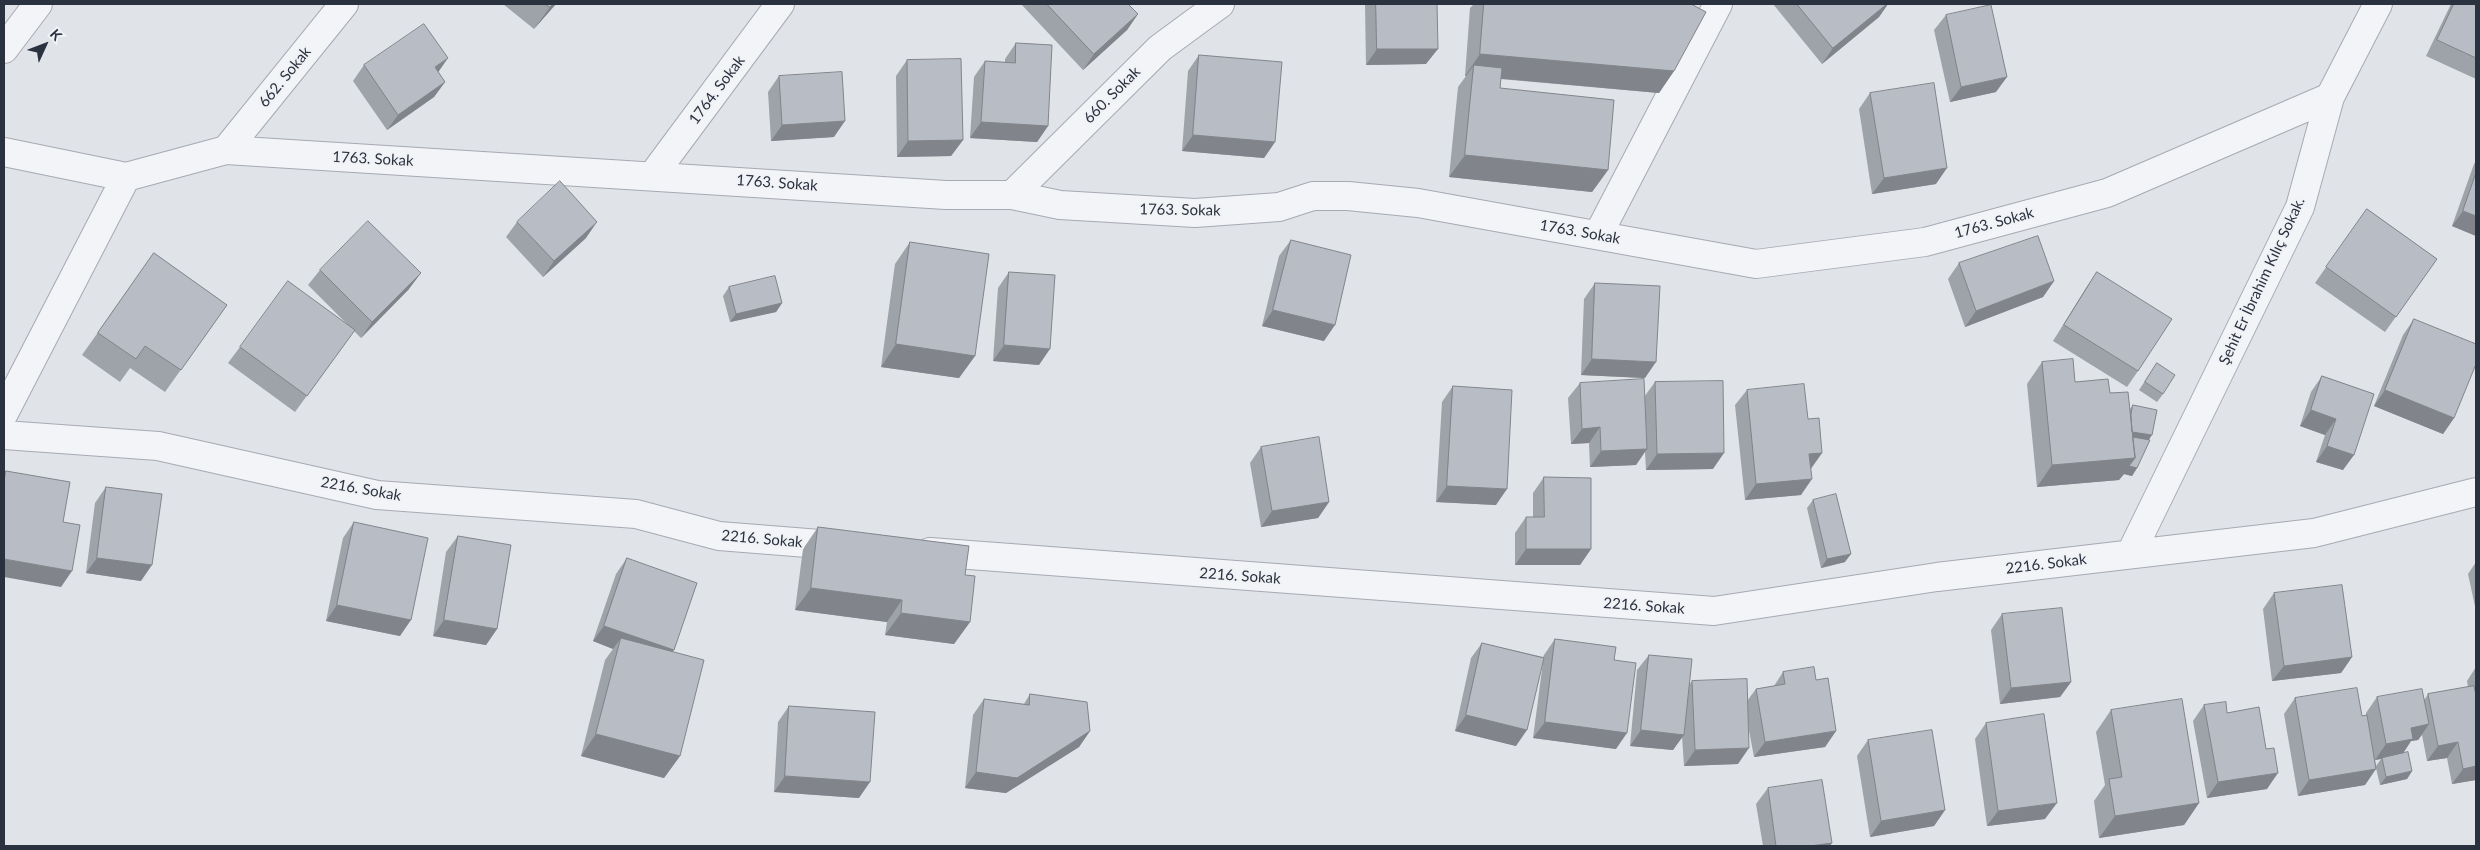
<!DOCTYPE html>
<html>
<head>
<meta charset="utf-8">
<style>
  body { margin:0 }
  #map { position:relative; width:2480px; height:850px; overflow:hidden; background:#e0e3e8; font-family:Lato,sans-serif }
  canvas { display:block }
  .frame { position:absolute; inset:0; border:5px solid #2a313f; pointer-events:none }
  .north { position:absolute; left:20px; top:20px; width:50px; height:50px; -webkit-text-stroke:4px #f0f2f6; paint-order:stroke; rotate:47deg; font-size:14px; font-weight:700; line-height:20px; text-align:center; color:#2a313f }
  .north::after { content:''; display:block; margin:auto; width:18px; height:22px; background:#2a313f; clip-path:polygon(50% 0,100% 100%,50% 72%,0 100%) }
</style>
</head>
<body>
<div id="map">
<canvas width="2480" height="850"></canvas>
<div class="frame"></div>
<div class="north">K</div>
</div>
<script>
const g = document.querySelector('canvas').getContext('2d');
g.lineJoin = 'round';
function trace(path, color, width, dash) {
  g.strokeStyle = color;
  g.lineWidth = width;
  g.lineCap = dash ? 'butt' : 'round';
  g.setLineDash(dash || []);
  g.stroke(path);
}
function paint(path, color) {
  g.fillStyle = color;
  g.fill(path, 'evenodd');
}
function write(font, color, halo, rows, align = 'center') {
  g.font = font + ' Lato,sans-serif';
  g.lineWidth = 4;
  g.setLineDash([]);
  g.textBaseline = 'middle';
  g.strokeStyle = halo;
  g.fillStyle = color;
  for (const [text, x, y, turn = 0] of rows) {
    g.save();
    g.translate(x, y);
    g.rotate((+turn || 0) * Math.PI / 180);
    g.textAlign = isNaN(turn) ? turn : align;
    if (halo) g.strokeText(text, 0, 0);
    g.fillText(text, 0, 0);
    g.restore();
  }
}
const minor = new Path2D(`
  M4,49L38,4
  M226,150L344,4
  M4,152L126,177L226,150L946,195H1012L1060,205L1195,213L1279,207L1313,196H1348L1418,203L1756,264L1925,242L2107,193L2330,97
  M653,175L780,4
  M1012,195L1160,48L1220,4
  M1598,235L1718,4
  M4,413L126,177
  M4,435L158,446L377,495L636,514L719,536L845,546
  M930,552L1714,611L1937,577L2314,533L2476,492
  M2131,553L2300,207L2330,97L2378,4`);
trace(minor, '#a6aab2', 30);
trace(minor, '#f3f4f7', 28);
paint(new Path2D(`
  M503,4H556L534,29Z
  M1021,4H1128L1138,14L1127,30L1083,70Z
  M1365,4H1437L1426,64L1366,65Z
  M1474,4H1691L1674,71L1659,93L1500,79V88L1608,170L1592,192L1449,177L1458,87L1466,76H1465L1470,8Z
  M1773,4H1888L1879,17L1822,64Z
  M2451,4H2476V79L2426,56Z
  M1946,15L1996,92L1950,102L1934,30Z
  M1016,43L1048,126L1037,142L970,138L974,77L985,61L1005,62V59Z
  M1199,55L1275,142L1264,158L1182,151L1188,71Z
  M907,60L963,140L951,156L897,157L896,76Z
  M364,65L438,72L445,82L434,97L387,130L353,81Z
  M779,76L834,137L771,141L768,92Z
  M1870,93L1936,184L1872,194L1859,109Z
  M2476,161V236L2452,226L2474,164Z
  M2367,209L2437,259L2385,332L2315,283Z
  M517,222L586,238L543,277L506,237Z
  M1291,240L1324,341L1262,326L1279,256Z
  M910,242L975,356L959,378L881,367L895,264Z
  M154,253L227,305L165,392L130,368L120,382L82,355Z
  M1959,263L2054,281L2043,297L1965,327L1948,279Z
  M320,270L409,289L361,338L354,331L295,412L228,363L240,347L347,324L308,285Z
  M1009,272L1039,365L993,361L998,288Z
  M2097,272L2138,371L2127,387L2053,341L2086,288Z
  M1595,283L1645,378L1581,375L1584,299Z
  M729,287L782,303L776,312L730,322L723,296Z
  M2414,319L2454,418L2443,434L2374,406L2403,335Z
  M2042,362L2075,382L2110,393L2130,409L2133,405L2149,439L2137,468L2132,476L2124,474L2119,480L2037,487L2027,384Z
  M2157,363L2163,394L2157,402L2139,390Z
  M2322,376L2374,394L2343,470L2316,462L2325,435L2300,426L2311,392Z
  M1655,382L1713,469L1646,470L1645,451L1636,465L1590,467L1589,443L1571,444L1568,398L1580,383L1644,397Z
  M1453,386L1496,505L1436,502L1442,402Z
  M1747,390L1808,419L1822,453L1811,469L1801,495L1745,500L1735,405Z
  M1261,447L1329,502L1318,518L1261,527L1250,463Z
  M1544,477L1591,549L1580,565H1515V533L1526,517H1533V493Z
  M106,487L141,581L86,573L95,503Z
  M1813,500L1845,562L1821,568L1807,508Z
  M354,522L400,636L326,621L343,538Z
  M818,527L965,575L970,622L954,644L885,635L887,622L795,610L803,549Z
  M458,536L497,629L486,645L433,636L446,552Z
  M627,558L672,652L680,756L664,778L581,756L605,660L613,649L593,641L616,574Z
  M2476,562V611L2468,574Z
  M2274,593L2352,657L2341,673L2272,681L2263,609Z
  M2002,614L2071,682L2060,697L2000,704L1991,630Z
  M1555,639L1614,660L1616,749L1533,738L1543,662L1516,746L1455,731L1471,658L1482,643L1543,657L1544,655Z
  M1649,655L1689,685L1692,681L1747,701L1756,689L1774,686L1783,672L1816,680L1836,731L1825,747L1754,757L1748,725L1738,764L1684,766L1682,736L1673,750L1630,746L1637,670Z
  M2476,667V780L2452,784L2447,758L2427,761L2422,735L2418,740L2411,741L2403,753L2412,771L2407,779L2380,785L2376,768L2365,785L2298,796L2284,714L2295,698L2362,716L2366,715V713L2377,697L2425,699L2428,694L2468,687L2467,681ZM2381,759L2376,766L2375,760Z
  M1030,694L1090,731L1079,747L1006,793L965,788L973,715L984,699L1024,704Z
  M2204,705L2227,713L2267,789L2207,798L2193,721Z
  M789,706L859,798L774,792L778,722Z
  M2111,710L2199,803L2184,825L2099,838L2094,801L2105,785L2096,732Z
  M1986,723L2045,819L1987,826L1975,739Z
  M1868,740L1945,810L1934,826L1870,837L1857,756Z
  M1768,788L1830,846H1763L1756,804Z`), '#9ea2a9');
paint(new Path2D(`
  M553,4H556L534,29L550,7Z
  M1887,4H1888L1879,17L1822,64L1833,48Z
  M1138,14L1127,30L1083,70L1094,54Z
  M1377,49H1438L1426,64L1366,65Z
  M1480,54L1674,71L1659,93L1472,76L1474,65L1466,76H1465Z
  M448,58L437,74L435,67Z
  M2007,77L1996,92L1950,102L1961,87Z
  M445,82L434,97L387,130L398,115Z
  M845,121L834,137L771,141L782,125Z
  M981,122L1048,126L1037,142L970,138Z
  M1193,135L1275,142L1264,158L1182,151Z
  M963,140L951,156L897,157L908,141Z
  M1465,155L1608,170L1592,192L1449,177Z
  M1947,168L1936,184L1872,194L1884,178Z
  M2463,211L2476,216V236L2452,226Z
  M597,222L586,238L543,277L554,261Z
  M421,273L409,289L361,338L372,322Z
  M2054,281L2043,297L1965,327L1976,311Z
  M782,303L776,312L730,322L736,314Z
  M1273,310L1335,325L1324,341L1262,326Z
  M896,344L975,356L959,378L881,367Z
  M1004,345L1050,349L1039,365L993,361Z
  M1592,359L1656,362L1645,378L1581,375Z
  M2385,390L2454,418L2443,434L2374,406Z
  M2311,410L2336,419L2325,435L2300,426Z
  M1600,427L1589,443L1571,444L1582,429Z
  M2127,430L2152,435L2146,444L2128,440Z
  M2327,446L2354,455L2343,470L2316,462Z
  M1647,449L1636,465L1590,467L1601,451Z
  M1724,453L1713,469L1646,470L1657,454Z
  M1822,453L1811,468L1798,469L1809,454Z
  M2135,458L2137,468L2132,476L2124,474L2119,480L2037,487L2052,465Z
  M1812,479L1801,495L1745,500L1756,484Z
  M1447,486L1507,489L1496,505L1436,502Z
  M1329,502L1318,518L1261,527L1272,511Z
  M1526,549H1591L1580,565H1515Z
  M1851,554L1845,562L1821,568L1827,559Z
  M97,558L152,565L141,581L86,573Z
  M4,559L72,571L61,587L4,577Z
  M811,588L902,600L887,622L795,610Z
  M337,605L411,620L400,636L326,621Z
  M901,613L970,622L954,644L885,635Z
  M444,620L497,629L486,645L433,636Z
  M604,626L674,650L663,666L621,638L613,649L593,641Z
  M2352,657L2341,673L2272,681L2284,666Z
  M2071,682L2060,697L2000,704L2011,688Z
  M1466,715L1527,730L1516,746L1455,731Z
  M1545,722L1627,733L1616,749L1533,738Z
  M2429,724L2418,740L2411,741L2402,755L2375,760L2386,744L2411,728Z
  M1641,730L1684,735L1673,750L1630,746Z
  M1090,731L1079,747L1006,793L965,788L976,772Z
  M1836,731L1825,747L1754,757L1765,742Z
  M596,734L680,756L664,778L581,756Z
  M2458,742L2447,758L2427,761L2438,746Z
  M1749,748L1738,764L1684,766L1695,750Z
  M2476,766V780L2452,784L2463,769Z
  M2376,769L2365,785L2298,796L2309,780Z
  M2412,771L2407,779L2380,785L2386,777Z
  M2278,773L2267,789L2207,798L2218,782Z
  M785,776L870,782L859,798L774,792Z
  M2057,803L2045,819L1987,826L1998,811Z
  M2199,803L2184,825L2099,838L2115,816Z
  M1945,810L1934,826L1870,837L1881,821Z
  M1832,843L1830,846H1810Z`), '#81848a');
const building = new Path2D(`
  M545,4H553L550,7Z
  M1047,4H1128L1138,14L1094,54Z
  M1376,4H1437L1438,49H1377Z
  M1484,4H1691L1706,12L1674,71L1480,54Z
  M1797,4H1887L1833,48Z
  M2454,4H2476V58L2437,40Z
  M1991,5L2007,77L1961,87L1946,15Z
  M424,24L448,58L435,67L445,82L398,115L364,65Z
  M1016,43L1052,45L1048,126L981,122L985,61L1015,63Z
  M1199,55L1282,62L1275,142L1193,135Z
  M961,59L963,140L908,141L907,60Z
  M1474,65L1502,68L1500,88L1614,100L1608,170L1465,155Z
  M842,72L845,121L782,125L779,76Z
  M1934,83L1947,168L1884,178L1870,93Z
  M2476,173V216L2463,211Z
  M560,181L597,222L554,261L517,222Z
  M2367,209L2437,259L2396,317L2326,267Z
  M368,221L421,273L372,322L320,270Z
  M2038,236L2054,281L1976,311L1959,263Z
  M1291,240L1351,255L1335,325L1273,310Z
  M910,242L989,254L975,356L896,344Z
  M154,253L227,305L181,370L145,346L136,359L98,333Z
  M1009,272L1055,275L1050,349L1004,345Z
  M2097,272L2172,319L2138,371L2064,325Z
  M775,276L782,303L736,314L729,287Z
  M288,281L355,330L307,396L240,347Z
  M1595,283L1660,286L1656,362L1592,359Z
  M2414,319L2476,344V364L2454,418L2385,390Z
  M2073,359L2075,382L2108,379L2110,393L2128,392L2135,458L2052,465L2042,362Z
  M2157,363L2175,375L2163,394L2145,382Z
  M2322,376L2374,394L2354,455L2327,446L2336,419L2311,410Z
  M1644,379L1647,449L1601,451L1600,427L1582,429L1580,383Z
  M1723,381L1724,453L1657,454L1655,382Z
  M1804,384L1808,419L1819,418L1822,453L1809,454L1812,479L1756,484L1747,390Z
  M1453,386L1512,390L1507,489L1447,486Z
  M2133,405L2157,410L2152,435L2132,432L2131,415Z
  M1319,437L1329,502L1272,511L1261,447Z
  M2133,437L2150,440L2137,468L2129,466L2135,458Z
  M6,471L70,482L63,522L80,525L72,571L4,559V482Z
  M1544,477L1591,478V549H1526V517H1544Z
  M106,487L162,494L152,565L97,558Z
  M1836,494L1851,554L1827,559L1813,500Z
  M354,522L428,538L411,620L337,605Z
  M818,527L969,546L965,575L975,576L970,622L901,613L902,600L811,588Z
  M458,536L511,545L497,629L444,620Z
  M627,558L697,583L674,650L604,626Z
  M2342,585L2352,657L2284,666L2274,593Z
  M2062,608L2071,682L2011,688L2002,614Z
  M621,638L704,660L680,756L596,734Z
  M1555,639L1616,647L1614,660L1636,663L1627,733L1545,722Z
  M1482,643L1544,658L1527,730L1466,715Z
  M1649,655L1692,659L1684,735L1641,730Z
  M1814,667L1816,680L1828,678L1836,731L1765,742L1756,689L1785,684L1783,672Z
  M1747,679L1749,748L1695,750L1692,681Z
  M2474,686L2476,695V766L2463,769L2458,742L2438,746L2428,694Z
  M2357,688L2362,716L2367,715L2376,769L2309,780L2295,698Z
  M2422,689L2429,724L2411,728L2413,739L2386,744L2377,697Z
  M1030,694L1087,702L1090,731L1017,778L976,772L984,699L1029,705Z
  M2182,699L2199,803L2115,816L2109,779L2122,777L2111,710Z
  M2226,702L2227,713L2259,707L2266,749L2274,748L2278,773L2218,782L2204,705Z
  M789,706L875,712L870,782L785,776Z
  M2044,714L2057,803L1998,811L1986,723Z
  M1932,730L1945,810L1881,821L1868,740Z
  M2408,752L2412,771L2386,777L2382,758Z
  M1822,780L1832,843L1810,846H1776L1768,788Z`);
paint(building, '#b8bcc5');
trace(building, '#81848a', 1);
write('15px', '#2a313f', '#f0f2f6', [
  ["662. Sokak",285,77,-51],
  ["1764. Sokak",717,90,-53],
  ["660. Sokak",1112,95,-45],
  ["1763. Sokak",373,159,3],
  ["1763. Sokak",777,183,4],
  ["1763. Sokak",1180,210,1],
  ["1763. Sokak",1994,223,-15],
  ["1763. Sokak",1580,232,10],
  ["Şehit Er İbrahim Kılıç Sokak.",2262,281,-65],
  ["2216. Sokak",361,489,10],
  ["2216. Sokak",762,539,5],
  ["2216. Sokak",2046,564,-7],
  ["2216. Sokak",1240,576,4],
  ["2216. Sokak",1644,606,4]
]);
</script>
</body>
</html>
